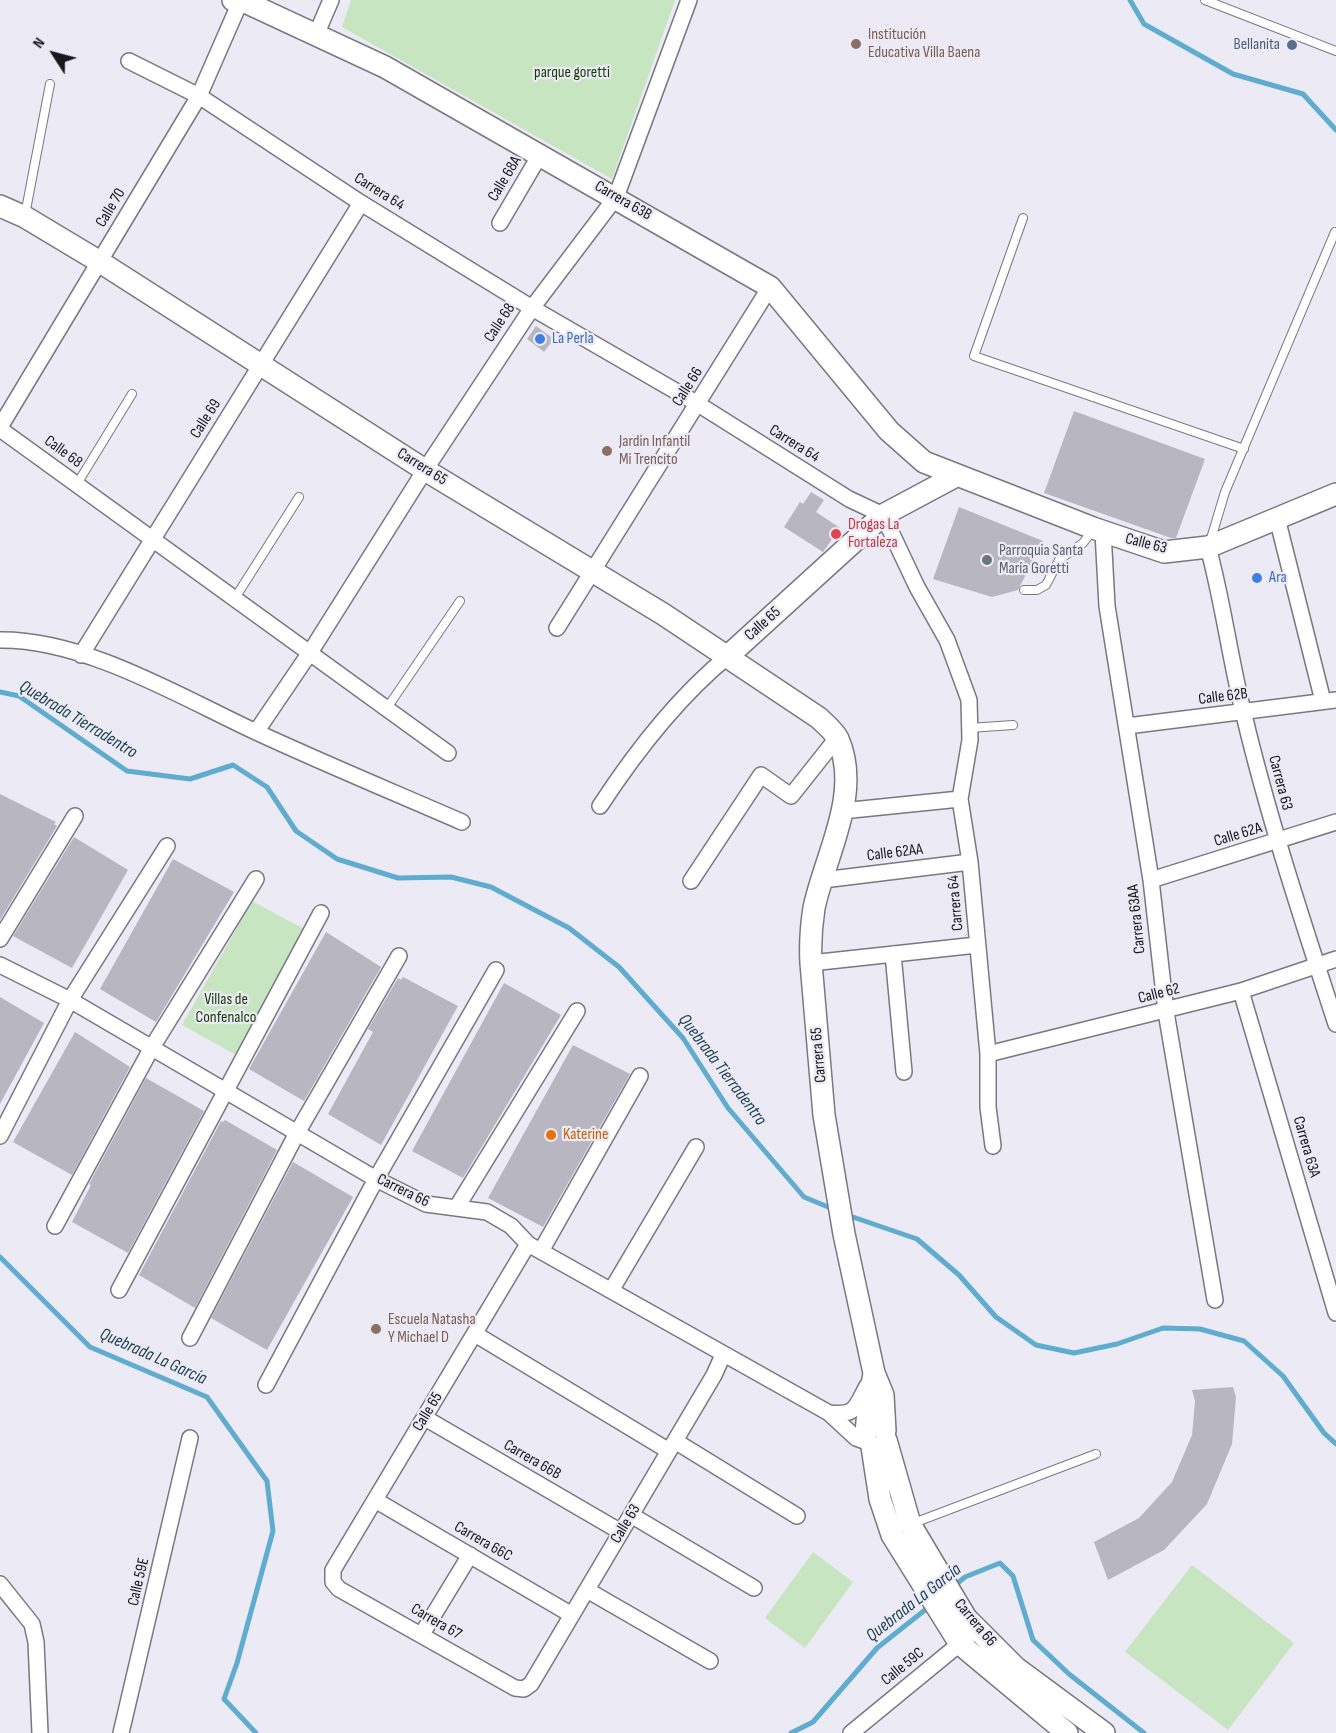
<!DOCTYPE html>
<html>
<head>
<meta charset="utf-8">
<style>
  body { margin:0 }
  #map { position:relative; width:1336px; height:1733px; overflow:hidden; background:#eceaf5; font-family:"Sofia Sans Condensed",sans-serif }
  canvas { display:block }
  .north { position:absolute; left:24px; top:24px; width:60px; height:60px; -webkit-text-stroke:4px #eceaf5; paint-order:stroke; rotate:306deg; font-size:16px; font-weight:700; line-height:24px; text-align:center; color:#18171b }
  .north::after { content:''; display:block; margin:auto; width:21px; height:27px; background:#18171b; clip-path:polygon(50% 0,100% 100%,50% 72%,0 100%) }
</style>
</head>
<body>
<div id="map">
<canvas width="1336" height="1733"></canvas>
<div class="north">N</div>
</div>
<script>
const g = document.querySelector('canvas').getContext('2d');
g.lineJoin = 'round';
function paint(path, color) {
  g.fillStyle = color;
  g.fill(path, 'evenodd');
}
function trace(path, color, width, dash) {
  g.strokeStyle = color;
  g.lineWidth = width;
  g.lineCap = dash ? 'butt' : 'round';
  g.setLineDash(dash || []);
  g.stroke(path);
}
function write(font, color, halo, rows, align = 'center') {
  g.font = font + ' "Sofia Sans Condensed",sans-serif';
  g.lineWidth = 4.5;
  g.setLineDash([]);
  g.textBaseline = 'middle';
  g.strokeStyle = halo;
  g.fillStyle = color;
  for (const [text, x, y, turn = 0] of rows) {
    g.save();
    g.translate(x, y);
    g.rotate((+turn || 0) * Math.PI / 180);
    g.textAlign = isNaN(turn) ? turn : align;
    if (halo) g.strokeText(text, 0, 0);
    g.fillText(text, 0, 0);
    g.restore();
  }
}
paint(new Path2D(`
  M351,0H675L612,179L342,27Z
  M252,901L304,929L236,1055L182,1025Z
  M813,1552L853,1582L805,1648L765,1618Z
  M1192,1565L1294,1643L1228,1730L1125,1652Z`), '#c7e5c0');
trace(new Path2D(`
  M1130,0L1144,24L1233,74L1303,94L1336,130
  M0,692L19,696L127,771L190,779L233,765L267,787L296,831L337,859L398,878L451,877L491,887L569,928L619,967L683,1038L728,1108L804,1197L833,1209
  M847,1215L917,1239L959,1275L996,1317L1036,1345L1074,1353L1117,1344L1163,1328L1200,1329L1244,1341L1283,1376L1324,1433L1336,1444
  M0,1257L90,1347L207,1397L267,1481L273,1531L237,1663L224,1699L256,1733
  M953,1587L965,1577L1000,1563L1013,1576L1033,1640L1069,1674L1144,1733
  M791,1733L813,1722L877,1648L930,1606`), '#60accf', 5);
paint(new Path2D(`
  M536,326L554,339L544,352L527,339Z
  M1074,411L1205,459L1176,538H1171L1044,493Z
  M811,492L824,500L816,512L840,528L823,552L784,527L800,502L803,504Z
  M959,507L1043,541L1018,590L992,597L933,579Z
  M0,794L56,822L54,824L57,826L0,920Z
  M74,837L128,870L72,968L13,936Z
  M173,859L234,892L156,1022L100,989Z
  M326,932L381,967L304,1101L249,1069Z
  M403,977L458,1006L381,1145L328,1114L373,1032L368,1029L398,978L401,980Z
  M504,983L561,1015L463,1178L412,1151Z
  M0,997L44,1023L0,1104Z
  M75,1032L130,1067L72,1175L13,1142Z
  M573,1045L630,1074L543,1227L488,1198Z
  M146,1078L204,1111L128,1253L72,1222L91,1185L89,1184Z
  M225,1120L277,1150L195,1308L139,1275L221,1121L223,1122Z
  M293,1162L353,1197L267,1350L211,1318Z
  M1233,1387L1236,1397L1232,1444L1207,1504L1164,1550L1108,1580L1094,1542L1139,1518L1172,1482L1192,1435L1195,1401L1192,1390Z`), '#b7b6c1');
const lane = new Path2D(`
  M1205,0L1336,51
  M25,215L50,84
  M1023,218L974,356L1244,449
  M77,484L132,394
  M1210,542L1225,492L1335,232
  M1024,590H1037L1046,585L1059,560L1083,543L1093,530
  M235,598L299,497
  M387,708L460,601
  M969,728L1013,725
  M911,1524L1096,1454`);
const street = new Path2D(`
  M316,35L331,0
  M129,61L199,96L361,203L532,308L698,404L849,499L883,515L917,587L947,640L969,700L970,740L960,799L970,862L988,1054V1107L993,1146
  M500,223L541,153
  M0,427L199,96L241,0
  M0,429L448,753
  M1277,518L1323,701
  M1103,532L1107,606L1151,880L1166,1012L1215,1300
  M1208,547C1223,602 1230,659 1244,715C1269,820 1303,922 1336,1024
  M557,628L770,287
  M0,640C84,639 179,696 254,731C323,763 393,792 462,822
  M81,655L361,203
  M1127,726L1336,700
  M256,732L311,651L425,470L532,308L616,197L689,0
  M600,806C636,751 677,698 728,656
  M842,811L960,799
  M823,880L970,862
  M1151,880L1336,822
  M691,881L761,775L791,796L837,738
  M0,939L75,816
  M893,954L904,1072
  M811,963L977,945
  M0,965L70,1000L376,1179L426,1204L487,1212L511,1226L528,1244L829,1413L856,1438L867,1442
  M1241,991L1336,1313
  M988,1054L1241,991L1336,959
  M0,1136L70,1000L167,846
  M457,1207L577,1011
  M55,1226L151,1049L256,879
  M528,1244L333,1570V1582L339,1589L515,1688L524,1689L531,1684L714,1375L723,1355
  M541,1251L640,1076
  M612,1289L696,1147
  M119,1290L321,913
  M475,1334L669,1451
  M190,1338L297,1133L399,956
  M266,1385L376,1179L496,970
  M829,1413C856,1416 855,1408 867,1386
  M425,1418L621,1532
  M675,1441L797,1516
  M375,1500L572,1615
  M631,1515L754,1588
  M0,1584L32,1624L36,1642L40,1733
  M587,1590L710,1661
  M422,1634L470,1555
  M121,1733L190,1438
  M851,1733L968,1637`);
const secondary = new Path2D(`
  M233,0H241L385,67L770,287L889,431L924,462L1093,528L1164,552L1208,547L1336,494
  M0,206L25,217L100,262L425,470L663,614L819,718C825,724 834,731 838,739C862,794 825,855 814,908C811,927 810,945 811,963L824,1115L844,1234L874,1373L883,1395L885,1431
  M728,656L883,515L956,476
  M866,1433L869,1400L874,1374
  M886,1440L910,1524L966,1618L1016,1668L1104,1733
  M872,1447L880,1499L892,1535L960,1644L1067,1733`);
trace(lane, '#7a7782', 10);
trace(street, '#7a7782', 18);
trace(secondary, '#7a7782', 24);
trace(lane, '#fff', 8);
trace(street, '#fff', 15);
trace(secondary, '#fff', 21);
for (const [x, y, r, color] of [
  [856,44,6,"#8d6e63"],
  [1292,45,6,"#5c6f8a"],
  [540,339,6,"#3f7fe0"],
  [607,451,6,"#8d6e63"],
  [836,534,6,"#e0444e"],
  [987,560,6,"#6b7280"],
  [1257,578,6,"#3f7fe0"],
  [551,1135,6,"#e8710a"],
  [376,1329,6,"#8d6e63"]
]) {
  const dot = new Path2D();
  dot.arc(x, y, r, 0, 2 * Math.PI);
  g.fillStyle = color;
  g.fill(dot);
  trace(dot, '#eceaf5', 2);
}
write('16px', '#785e54', '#eceaf5', [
  ["Institución",868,35],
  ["Educativa Villa Baena",868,53],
  ["Jardin Infantil",619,442],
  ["Mi Trencito",619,460],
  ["Escuela Natasha",388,1320],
  ["Y Michael D",388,1338]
], 'left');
write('16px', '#4e5e75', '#eceaf5', [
  ["Bellanita",1280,45]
], 'right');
write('16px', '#123d03', '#eceaf5', [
  ["parque goretti",572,73],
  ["Villas de",226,1000],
  ["Confenalco",226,1018]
]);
write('16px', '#18171b', '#eceaf5', [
  ["Calle 68A",505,179,-59],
  ["Carrera 64",379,192,32],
  ["Carrera 63B",623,201,30],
  ["Calle 70",111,208,-59],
  ["Calle 68",500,323,-57],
  ["Calle 66",688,387,-58],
  ["Calle 69",206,419,-58],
  ["Carrera 64",794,444,32],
  ["Calle 68",63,452,36],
  ["Carrera 65",422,467,32],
  ["Calle 63",1146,544,14],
  ["Calle 65",763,624,-42],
  ["Calle 62B",1223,697,-7],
  ["Carrera 63",1280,783,75],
  ["Calle 62A",1238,835,-17],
  ["Calle 62AA",895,853,-7],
  ["Carrera 64",956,903,-95],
  ["Carrera 63AA",1137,919,-96],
  ["Calle 62",1159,994,-14],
  ["Carrera 65",819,1055,-95],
  ["Carrera 63A",1306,1147,74],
  ["Carrera 66",403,1191,26],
  ["Calle 65",428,1412,-59],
  ["Carrera 66B",532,1460,30],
  ["Calle 63",626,1524,-59],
  ["Carrera 66C",483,1542,30],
  ["Calle 59E",139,1582,-77],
  ["Carrera 67",436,1622,30],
  ["Carrera 66",975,1623,50],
  ["Calle 59C",903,1667,-39]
]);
write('16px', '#366cbe', '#eceaf5', [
  ["La Perla",552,339],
  ["Ara",1269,578]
], 'left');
write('16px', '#be3a42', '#eceaf5', [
  ["Drogas La",848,525],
  ["Fortaleza",848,543]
], 'left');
write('16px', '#5b616d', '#eceaf5', [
  ["Parroquia Santa",999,551],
  ["María Goretti",999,569]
], 'left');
write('16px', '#c56008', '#eceaf5', [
  ["Katerine",563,1135]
], 'left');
write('italic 18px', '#1b3e4e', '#eceaf5', [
  ["Quebrada Tierradentro",78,720,31],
  ["Quebrada Tierradentro",722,1070,53],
  ["Quebrada La García",153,1357,24],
  ["Quebrada La García",914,1603,-38]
]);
</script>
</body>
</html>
